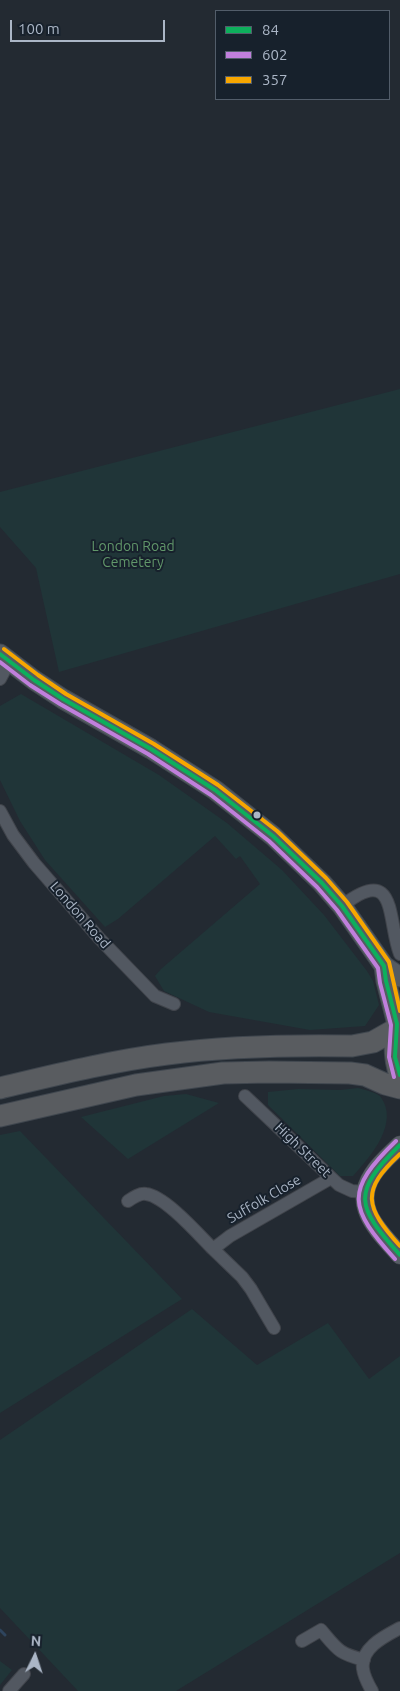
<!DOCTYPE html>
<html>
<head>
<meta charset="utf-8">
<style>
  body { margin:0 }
  #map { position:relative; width:400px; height:1691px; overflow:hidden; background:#232a32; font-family:Ubuntu,sans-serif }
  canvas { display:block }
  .legend { position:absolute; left:215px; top:10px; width:175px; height:90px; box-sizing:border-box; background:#17212c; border:1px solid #525d6a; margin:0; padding:6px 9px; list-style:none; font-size:15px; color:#abb6c6 }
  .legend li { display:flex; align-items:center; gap:10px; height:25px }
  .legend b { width:25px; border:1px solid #525d6a }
  .north { position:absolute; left:10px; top:1631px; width:50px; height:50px; -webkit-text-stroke:4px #17212c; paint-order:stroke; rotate:4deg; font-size:14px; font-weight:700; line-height:20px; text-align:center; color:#abb6c6 }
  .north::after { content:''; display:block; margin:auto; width:18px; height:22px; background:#abb6c6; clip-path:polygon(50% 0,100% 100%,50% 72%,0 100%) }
  .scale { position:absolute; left:10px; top:20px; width:155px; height:22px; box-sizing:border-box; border:2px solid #abb6c6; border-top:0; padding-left:6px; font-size:15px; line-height:18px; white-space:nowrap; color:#abb6c6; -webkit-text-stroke:4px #17212c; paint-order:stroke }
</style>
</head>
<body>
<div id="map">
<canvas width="400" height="1691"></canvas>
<ul class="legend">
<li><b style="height:6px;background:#0daf5c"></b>84</li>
<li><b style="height:6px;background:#c07fdc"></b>602</li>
<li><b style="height:6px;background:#f7a600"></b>357</li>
</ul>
<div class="north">N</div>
<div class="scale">100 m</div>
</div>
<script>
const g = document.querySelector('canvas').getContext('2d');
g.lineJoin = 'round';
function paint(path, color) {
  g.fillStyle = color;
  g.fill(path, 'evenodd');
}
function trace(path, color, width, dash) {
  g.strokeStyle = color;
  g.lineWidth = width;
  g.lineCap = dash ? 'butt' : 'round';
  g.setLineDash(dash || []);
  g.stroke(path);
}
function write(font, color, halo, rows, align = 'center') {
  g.font = font + ' Ubuntu,sans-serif';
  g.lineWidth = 4;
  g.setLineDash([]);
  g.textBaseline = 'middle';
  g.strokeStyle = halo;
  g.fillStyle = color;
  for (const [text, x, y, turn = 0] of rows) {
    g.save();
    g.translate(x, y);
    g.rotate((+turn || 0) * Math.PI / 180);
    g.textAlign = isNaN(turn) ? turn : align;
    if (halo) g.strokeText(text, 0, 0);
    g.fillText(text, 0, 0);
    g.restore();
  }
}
paint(new Path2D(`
  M400,389V574L59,672L36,568L0,527V492Z
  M21,694L159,775L227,823L282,870L324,915L367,971L373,981L379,1005L365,1026L310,1030L209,1012L164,991L155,976L161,969L260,884L240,856L236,859L215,836L118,919L105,927L45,860L20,821L0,780V706Z
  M358,1088C365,1090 374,1092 380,1096C400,1122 372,1155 353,1176H340L268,1105V1092L298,1089L340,1090Z
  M186,1094L219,1103L128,1159L81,1117L164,1096Z
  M20,1131L182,1299L0,1413V1135Z
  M192,1309L257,1365L328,1323L369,1379L400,1356V1553L176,1691H78L0,1608V1440Z
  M0,1661L12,1670L0,1685Z`), '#203538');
trace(new Path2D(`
  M0,1630L5,1635`), '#2e445d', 3);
const street = new Path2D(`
  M0,679L9,662
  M0,811L13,835L34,863L99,938L155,996L174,1004
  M342,906C398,862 387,921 400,954
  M245,1096L339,1185L352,1191L366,1192
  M128,1201C134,1197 140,1193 146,1194C165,1196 199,1235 213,1249L230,1236L331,1178
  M213,1249L242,1277L251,1289L274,1328
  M302,1641L321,1630C338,1650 338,1653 364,1660
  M9,1691L24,1674
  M372,1691C368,1684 364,1677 363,1669C360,1648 385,1636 400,1628`);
const secondary = new Path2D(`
  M400,1145C391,1154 380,1163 373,1174C351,1207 379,1231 400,1255`);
const primary = new Path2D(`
  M0,654L34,680L63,699L151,749L215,790L273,836L322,883L342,906L384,966L400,977
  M384,966L386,981L397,1024`);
const highway = new Path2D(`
  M400,1022L397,1024C394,1042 394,1059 400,1075
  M0,1088C55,1075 111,1061 167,1054C229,1046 290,1045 352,1046L373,1042L396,1029
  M0,1116L136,1085L223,1073L269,1072L350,1073L365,1075L385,1084L400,1088`);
trace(street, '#40444b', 14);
trace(secondary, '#40444b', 19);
trace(primary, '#40474f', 21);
trace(highway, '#3f464e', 23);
trace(street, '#525861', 12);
trace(secondary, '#565d65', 18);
trace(primary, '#555b62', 19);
trace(highway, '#595c60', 21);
trace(new Path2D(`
  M0,654L34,680L63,699L151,749L215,790L273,836L322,883L342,906L384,966L386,981L397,1024L395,1057L400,1075
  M400,1145C351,1193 356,1206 400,1255`), '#0daf5c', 4);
trace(new Path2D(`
  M0,662L30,685L60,704L148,754L211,795L269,841L317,887L337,910L378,968L380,983L391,1025L389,1057L394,1077
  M395,1259C349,1208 344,1191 396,1141`), '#c07fdc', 4);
trace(new Path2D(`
  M4,649L38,675L66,694L154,744L218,785L277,831L326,878L347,902L389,962L400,1011
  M400,1154C360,1191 365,1207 400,1246`), '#f7a600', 4);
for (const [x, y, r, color] of [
  [257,815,4.5,"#abb6c6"]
]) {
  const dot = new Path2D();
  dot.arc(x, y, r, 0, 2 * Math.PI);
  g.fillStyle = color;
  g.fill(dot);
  trace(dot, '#17212c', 2);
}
write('14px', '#61976a', '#17212c', [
  ["London Road",133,546],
  ["Cemetery",133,562]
]);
write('14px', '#abb6c6', '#17212c', [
  ["London Road",80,915,49],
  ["High Street",303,1150,44],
  ["Suffolk Close",264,1199,-30]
]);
</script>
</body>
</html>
